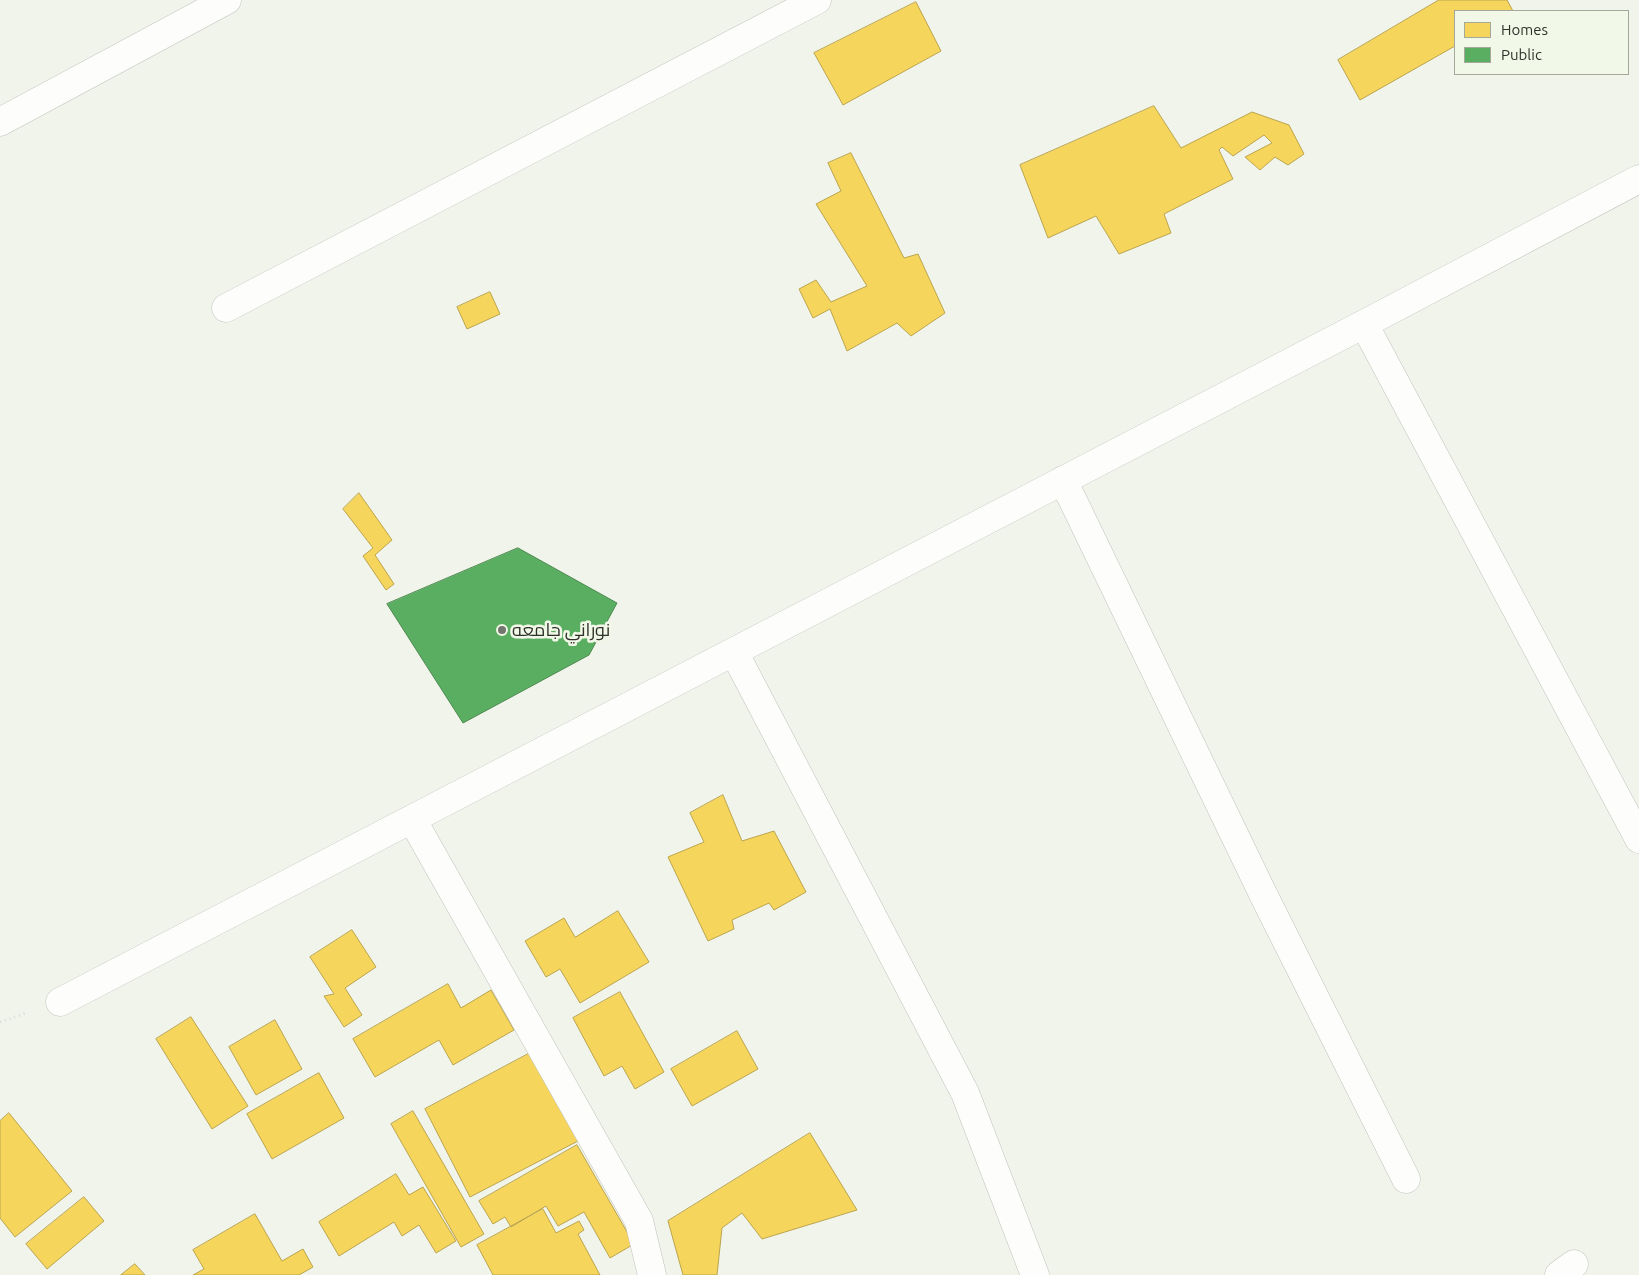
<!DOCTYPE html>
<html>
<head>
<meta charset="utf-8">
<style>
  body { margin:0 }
  #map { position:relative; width:1639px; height:1275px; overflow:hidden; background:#f1f4eb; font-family:Ubuntu,sans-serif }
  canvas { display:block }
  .legend { position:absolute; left:1454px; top:10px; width:175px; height:65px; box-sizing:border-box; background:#f2f8e7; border:1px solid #a4a99c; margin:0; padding:6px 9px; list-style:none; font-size:15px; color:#2f322b }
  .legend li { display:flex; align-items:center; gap:10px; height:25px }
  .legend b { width:25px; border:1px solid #a4a99c }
</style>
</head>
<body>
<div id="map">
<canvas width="1639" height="1275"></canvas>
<ul class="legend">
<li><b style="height:14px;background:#f6d55c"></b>Homes</li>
<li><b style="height:14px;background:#5aae61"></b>Public</li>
</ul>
</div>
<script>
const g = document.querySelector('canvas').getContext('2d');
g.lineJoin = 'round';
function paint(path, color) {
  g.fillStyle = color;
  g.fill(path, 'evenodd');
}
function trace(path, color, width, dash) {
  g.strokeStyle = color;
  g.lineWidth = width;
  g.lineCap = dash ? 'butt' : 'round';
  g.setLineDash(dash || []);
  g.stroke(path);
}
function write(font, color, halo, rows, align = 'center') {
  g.font = font + ' Ubuntu,Cairo,sans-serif';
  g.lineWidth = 5;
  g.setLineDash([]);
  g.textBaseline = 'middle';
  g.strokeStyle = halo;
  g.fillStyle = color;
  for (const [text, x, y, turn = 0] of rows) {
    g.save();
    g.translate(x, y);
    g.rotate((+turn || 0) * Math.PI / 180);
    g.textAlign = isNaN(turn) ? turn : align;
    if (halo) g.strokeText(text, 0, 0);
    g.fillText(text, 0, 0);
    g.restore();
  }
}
const homes = new Path2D(`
  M1439,0H1507L1513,11H1455V46L1360,100L1338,60Z
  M916,2L941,51L843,105L814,53Z
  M1154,106L1181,148L1252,112L1289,125L1304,154L1288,165L1275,157L1260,170L1245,157L1272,143L1264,135L1233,156L1222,147L1219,150L1233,179L1164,214L1171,233L1119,254L1096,216L1048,238L1020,165Z
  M851,153L904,258L918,254L945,313L911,336L897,323L847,351L830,309L813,318L799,289L816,280L831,302L867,286L816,204L841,191L828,163Z
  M490,292L500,314L467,329L457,307Z
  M359,493L392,540L375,555L394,584L386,590L363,556L373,548L343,509Z
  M723,795L742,841L774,831L806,892L774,910L769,903L732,920L734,929L708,941L668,857L704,842L690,813Z
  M618,911L649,962L580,1003L560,969L546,977L525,941L564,918L575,937Z
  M352,930L376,967L345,988L362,1015L344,1027L324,996L334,994L310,957Z
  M448,984L461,1008L491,990L514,1030L453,1065L439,1040L375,1077L353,1039Z
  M620,992L664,1072L635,1089L622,1066L604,1076L573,1018Z
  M191,1017L248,1106L212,1129L156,1039Z
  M275,1020L302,1069L256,1095L229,1047Z
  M737,1031L758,1069L692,1106L671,1069Z
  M532,1052L578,1141L470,1197L425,1109Z
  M319,1073L344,1118L272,1159L247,1114Z
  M413,1111L484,1234L461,1247L391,1124Z
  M9,1113L72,1191L15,1237L0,1218V1121Z
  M810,1133L857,1210L762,1239L742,1213L722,1228L717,1275H683L668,1221Z
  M577,1145L634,1244L610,1258L584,1212L558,1226L546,1206L511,1227L505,1217L493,1224L479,1201Z
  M396,1174L409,1195L423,1187L456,1241L436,1253L419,1225L402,1236L394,1222L339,1256L319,1222Z
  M84,1197L104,1221L47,1269L26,1244Z
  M543,1209L556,1233L579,1221L584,1230L578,1234L600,1275H493L477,1245Z
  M255,1214L282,1261L303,1249L313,1267L299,1275H193L204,1269L193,1250Z
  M135,1264L145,1275H121Z`);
paint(homes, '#f6d55c');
trace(homes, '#baa44d', 1);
const public = new Path2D(`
  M518,548L617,603L589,655L463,723L387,604Z`);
paint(public, '#5aae61');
trace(public, '#4d8951', 1);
const minor = new Path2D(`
  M0,122L227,0
  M226,308L817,0
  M1364,324L1639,839
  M1063,480L1264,896L1406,1179
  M734,652L965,1093L1035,1275
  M412,819L639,1221L652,1275
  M60,1002L1364,324L1639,179
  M1559,1275L1574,1264`);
trace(minor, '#c1c3bc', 29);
trace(new Path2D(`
  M0,1022L26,1013`), '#dbdbd9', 3, [1, 4]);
trace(minor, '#fdfdfc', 28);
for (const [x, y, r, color] of [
  [502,630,5,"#73766e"]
]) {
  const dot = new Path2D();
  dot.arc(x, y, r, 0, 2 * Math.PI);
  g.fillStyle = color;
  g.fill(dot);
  trace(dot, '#f2f8e7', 2);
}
write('18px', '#2f322b', '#f2f8e7', [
  ["نوراني جامعه",512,630]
], 'left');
</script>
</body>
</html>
